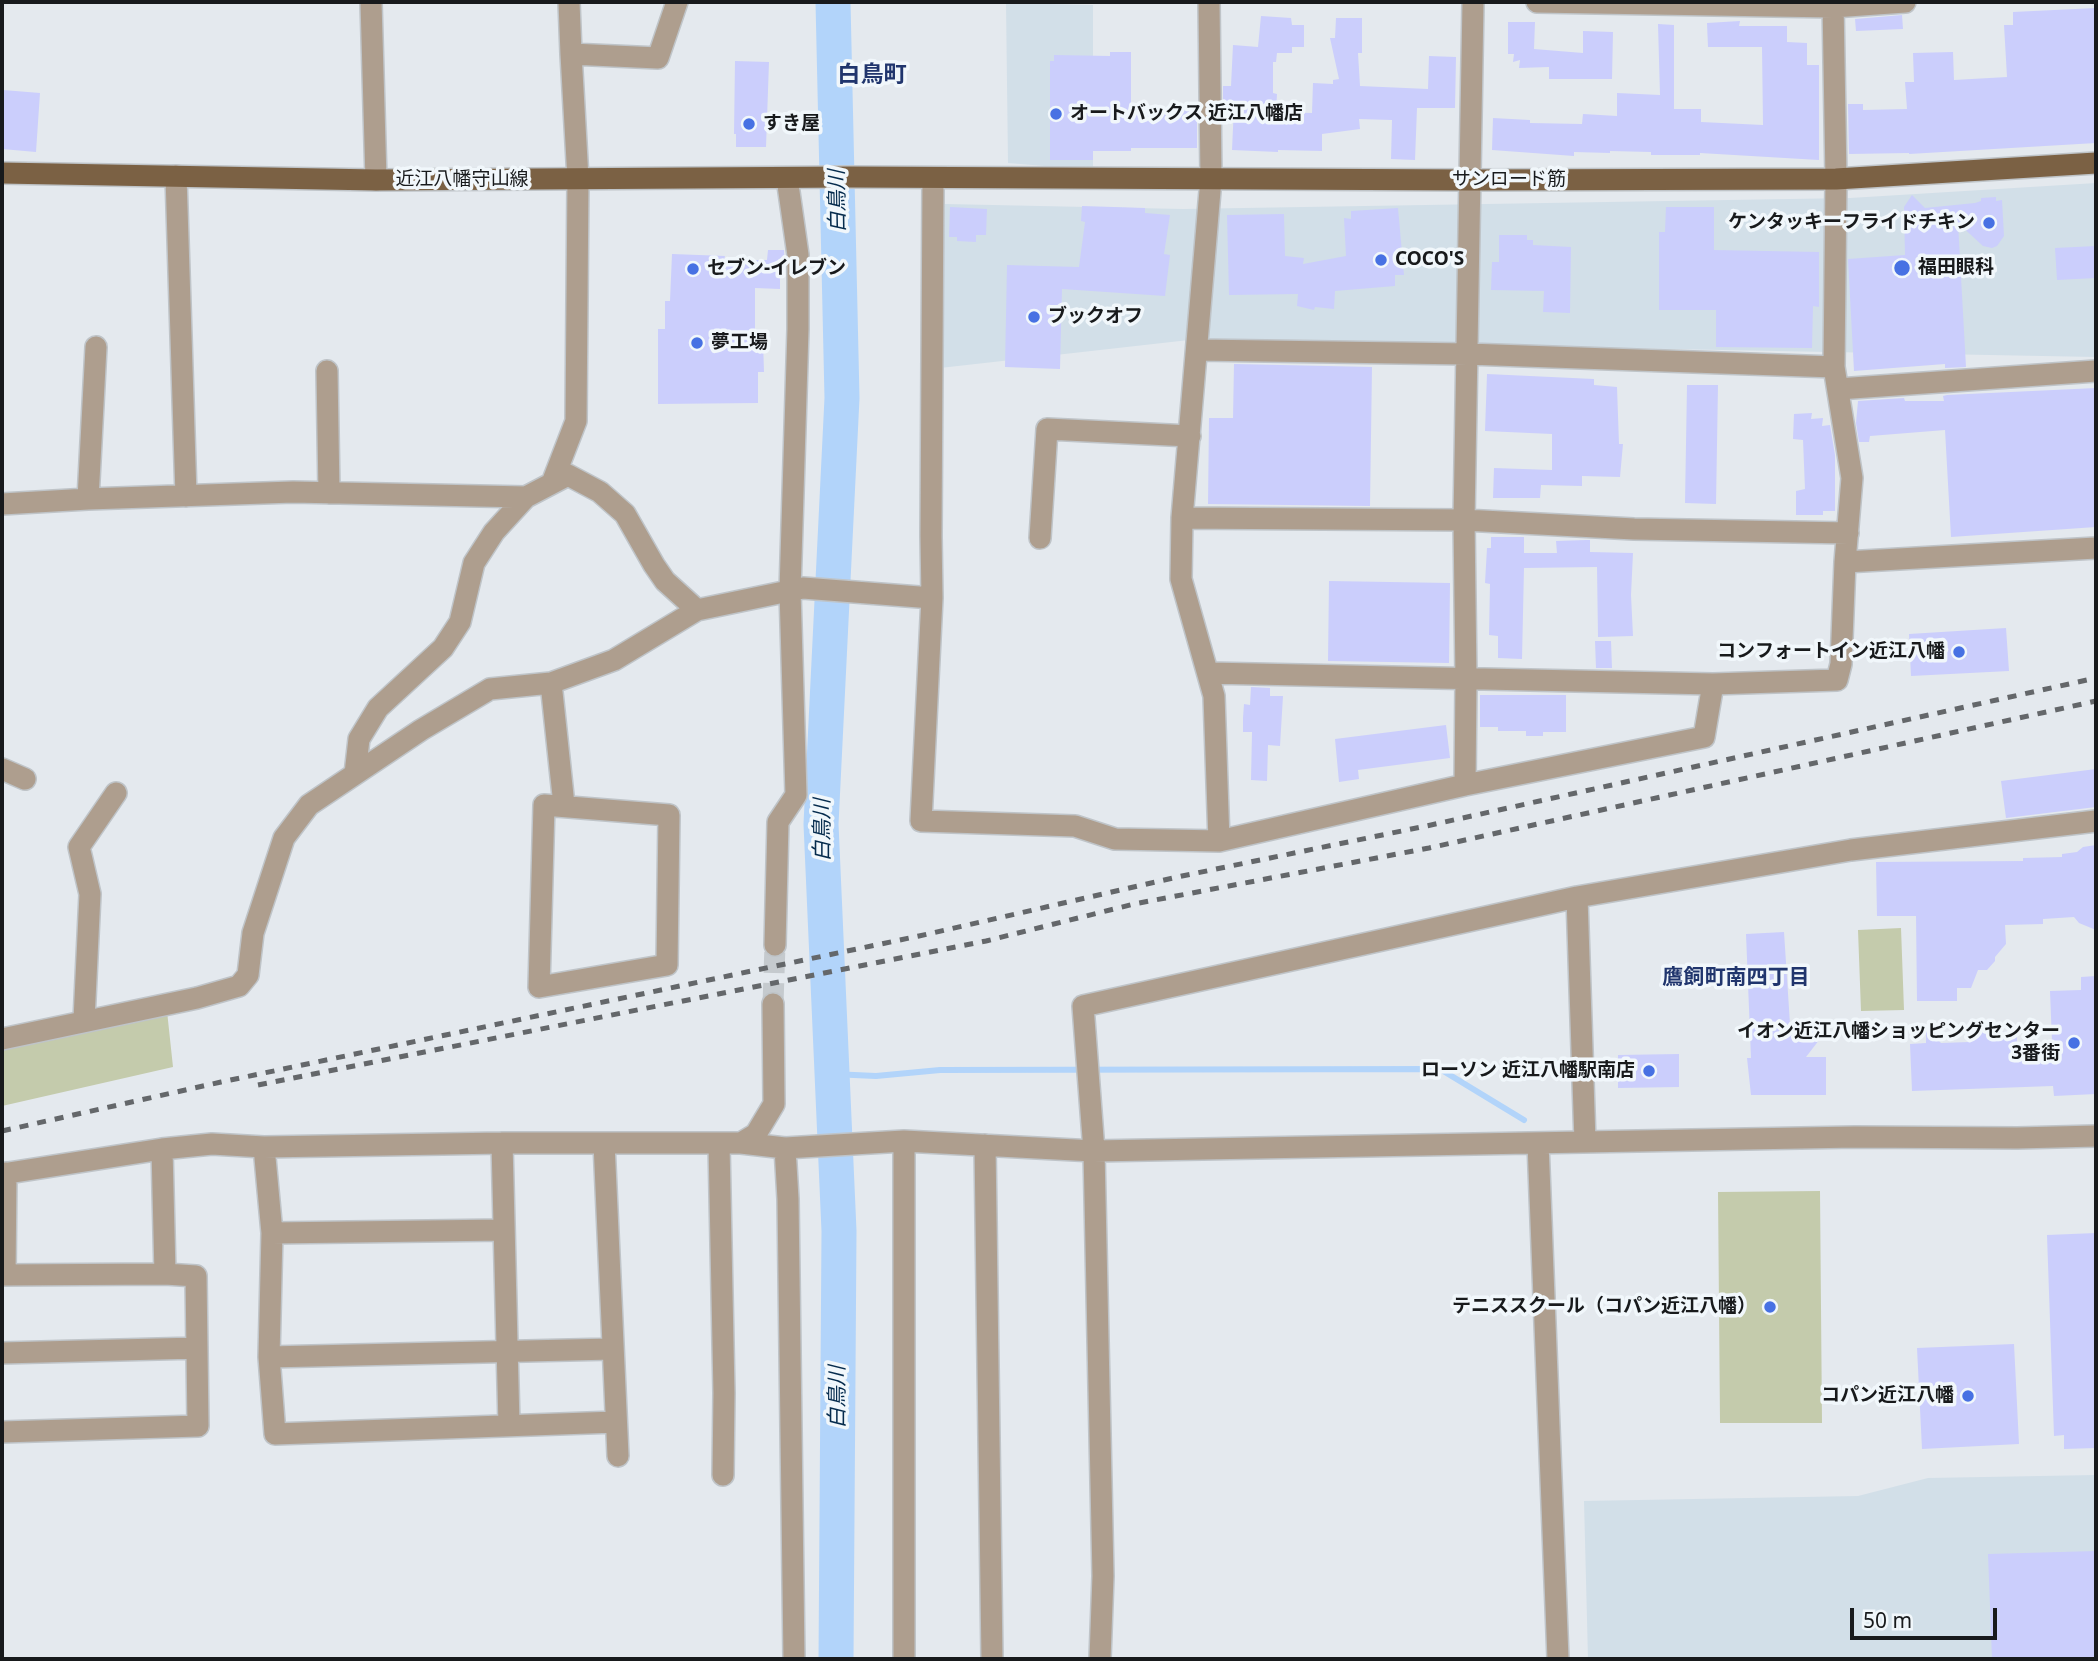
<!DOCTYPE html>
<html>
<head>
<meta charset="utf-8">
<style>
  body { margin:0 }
  #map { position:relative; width:2098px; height:1661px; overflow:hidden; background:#e4e9ee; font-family:"Noto Sans",sans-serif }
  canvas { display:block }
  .frame { position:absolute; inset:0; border:4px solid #181a1c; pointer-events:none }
  .scale { position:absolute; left:1850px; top:1608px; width:147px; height:32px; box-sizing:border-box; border:4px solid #181a1c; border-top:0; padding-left:9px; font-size:21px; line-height:24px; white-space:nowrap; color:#181a1c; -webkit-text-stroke:5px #f1f7fb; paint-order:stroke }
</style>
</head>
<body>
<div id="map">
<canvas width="2098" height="1661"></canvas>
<div class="frame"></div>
<div class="scale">50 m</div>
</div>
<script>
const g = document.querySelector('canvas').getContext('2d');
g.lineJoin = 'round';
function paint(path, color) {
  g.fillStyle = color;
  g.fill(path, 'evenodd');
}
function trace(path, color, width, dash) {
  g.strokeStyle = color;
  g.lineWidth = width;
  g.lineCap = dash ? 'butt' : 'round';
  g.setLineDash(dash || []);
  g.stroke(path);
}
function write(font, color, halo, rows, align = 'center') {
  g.font = font + ' "Noto Sans","Noto Sans JP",sans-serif';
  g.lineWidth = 7;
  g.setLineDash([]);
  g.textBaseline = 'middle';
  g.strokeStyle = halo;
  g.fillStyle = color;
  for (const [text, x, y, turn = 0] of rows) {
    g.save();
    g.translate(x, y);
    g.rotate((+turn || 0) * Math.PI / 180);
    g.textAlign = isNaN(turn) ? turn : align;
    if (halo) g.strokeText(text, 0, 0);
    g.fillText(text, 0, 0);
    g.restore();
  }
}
paint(new Path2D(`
  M1006,3L1093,5V170L1008,163Z
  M2096,183V357L1189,340L940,368L945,204L1183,209L1850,198Z
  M2096,1475V1659H1588L1584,1501L1858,1496L1928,1478Z`), '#d2dfe8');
paint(new Path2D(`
  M1901,928L1904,1010L1861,1011L1858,930Z
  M167,1011L173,1067L2,1106V1050Z
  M1820,1191L1822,1423H1720L1718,1192Z`), '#c4cbac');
trace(new Path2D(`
  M832,1074L876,1076L940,1070L1440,1069L1524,1120`), '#b2d4fa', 6);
trace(new Path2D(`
  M833,2L842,398L821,824L839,1231L836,1659`), '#b2d4fa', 35);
paint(new Path2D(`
  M2096,8V143L1909,154V153L1849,154L1848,104H1863V110L1907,109L1905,82H1914L1913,53L1953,52L1954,80L2007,77L2004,25H2013V12Z
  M1902,15L1903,29L1856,31L1855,19Z
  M1261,16L1291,18L1292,25H1304V47H1292V53H1277L1276,62H1273V93L1277,94L1276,112L1312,113L1313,83L1333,84V80L1339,79L1330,38H1335L1336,18H1362V53H1358L1360,86L1428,89L1429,56L1456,57L1455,108H1417L1415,160L1391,159L1392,120L1359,119L1360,129L1322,134V151L1278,150V152L1232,150L1234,106L1223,105V86H1231L1233,45L1258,47Z
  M1740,21L1739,26H1787V42L1807,43V65H1819V160L1700,153V155H1651V152L1610,151V153L1574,152V156L1492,150L1493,118L1530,120V123L1582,124L1583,114L1617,116V93L1660,95L1658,24L1674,25V109H1701V122L1763,125L1762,47H1708L1707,23Z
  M1508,22H1535L1534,49L1583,53V31L1613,32L1612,79H1549V67L1519,68L1520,60L1513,62L1514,54H1508Z
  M1110,52H1131V107H1197V148H1131V151H1093V160H1050V61H1054V55L1110,56Z
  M735,61L769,62L766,147H736V134H734Z
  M3,90L40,93L36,152L2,149Z
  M1912,195L1925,208L1975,203L1981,201V198L1996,197V201L2002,200L2004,236L1997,246L1992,248L1983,246L1958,223L1966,367L1945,368V364L1854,371L1848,259L1905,255L1904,207Z
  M1082,206L1145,208V213L1170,215L1164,254L1170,255L1165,296L1062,289L1060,369L1005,367L1007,265L1079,267L1085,222L1081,221Z
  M950,207L987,209L986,235H976V242L957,241V237H949Z
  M1666,207H1714V250L1819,252V307L1813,306L1812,348L1716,347V310H1659V232H1665Z
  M1398,208L1404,275H1395V286L1335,291L1334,309L1315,307L1314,310L1297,306L1298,294L1229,295L1227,215L1284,214L1285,256L1304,258L1303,264L1346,256L1344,218L1351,219V211Z
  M1499,235H1527V240H1533V245L1571,247L1570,313L1543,312L1544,291L1491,290L1492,262H1499Z
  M2096,246V278L2057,280L2055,248Z
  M768,250H784L785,272H780V289L755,288V341H763L764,372H758V403L658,404V329H665V301H670L672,254L725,256L724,260H767Z
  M1234,364L1372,367L1370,506L1208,504L1209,418H1233Z
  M1487,374L1594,379V385L1617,387L1619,444H1623L1620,477L1582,476V486L1541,485L1540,498H1493L1494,468L1552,470V434L1485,431Z
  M1687,385H1718L1716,504L1685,503Z
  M2096,388V527L1951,537L1945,430L1870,436L1869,442H1859L1856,423L1858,401L1904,398L1905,401H1944L1943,396L1947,395Z
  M1812,413L1811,419L1823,418L1822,426L1830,425L1835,455V511H1823V515H1796V491L1805,489L1803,440L1793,439L1794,414Z
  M1491,537H1524V553H1557L1556,541L1586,540H1590V552L1633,553L1631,595L1633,636L1598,637L1597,567L1524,568L1522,659L1498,658V636L1489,635L1490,584L1485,583L1487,548H1491Z
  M1329,581L1450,583L1449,663L1328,661Z
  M2006,628L2009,671L1911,676L1909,634Z
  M1595,641H1611L1612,668H1596Z
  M1251,687L1270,688V696H1283L1280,746L1268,745L1267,781L1251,780L1252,732H1243V718L1244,704L1250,705Z
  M1480,695H1566V732H1543V736H1526V731H1498V727H1480Z
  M1446,725L1450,758L1358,770L1359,779L1339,782L1335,739Z
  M2096,769V807L2006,818L2001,781Z
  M2096,845V930L2079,923L2074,917L2043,919V924L2005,925L2006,944L1995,957V961L1987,970H1978L1971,988H1957V1001H1917L1916,916H1877L1876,862L2023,861V858L2062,857V854L2077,852L2083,847Z
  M1784,932L1790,1024H1816L1823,1035L1806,1057H1826V1095H1751L1747,1058H1751L1746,934Z
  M2096,976V1094L2054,1096L2053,1086L1912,1091L1910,1044L1926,1043V1027L1941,1043L1969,1042L1984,1026L2002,1025V1032L2017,1031V1042H2052L2050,991L2081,990V977Z
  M1679,1054V1087L1618,1088V1055Z
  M2096,1233V1448L2064,1449V1435L2054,1436L2047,1235Z
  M2014,1344L2019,1444L1922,1449L1917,1348Z
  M2096,1551V1659H1992L1988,1554Z`), '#cbcefc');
trace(new Path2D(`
  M773,1004L775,945`), '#c5cace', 21, [21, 10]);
const minor = new Path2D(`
  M371,2L376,180
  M569,2L571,54
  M1209,2L1211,179L1182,518L1181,579L1214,696L1219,841
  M1537,2L1833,7L1905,2
  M176,176L186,496
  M933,178L931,536L932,598L921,821L1075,826L1115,839L1219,841L1465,785L1704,737L1713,684
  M1198,350L1468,354L1834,367
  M327,371L329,493
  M1838,389L2096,371
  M552,483L576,421L578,179L571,54L658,58L677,2
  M88,499L96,347
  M2,504L88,499L293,492L526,497L568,475L600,492L625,514L654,565L665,581L697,610L803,588L932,598
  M1182,518L1464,520L1634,529L1848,533
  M1040,538L1047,429L1190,436
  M1845,562L2096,548
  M1209,673L1713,684L1837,680L1841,664L1845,562L1852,478L1834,367L1836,179L1833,2
  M551,683L564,805
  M2,769L25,779
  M355,774L359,739L378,708L443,648L460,622L474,563L494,532L526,497
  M1465,785L1466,679L1464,520L1473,2
  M544,805L669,815L667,965L539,987Z
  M1577,897L1585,1142
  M775,945L778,822L796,795L790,591L798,329V255L787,178
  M84,1020L90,894L79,847L116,793
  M2,1039L197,998L239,986L248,975L253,933L284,838L309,805L421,730L490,689L551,683L614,660L697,610
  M904,1141V1659
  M502,1143L509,1425
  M604,1143L618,1456
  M741,1143L756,1134L774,1104L773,1004
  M1538,1143L1558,1659
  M719,1144L724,1393L723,1475
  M985,1145L992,1659
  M264,1147L272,1233L269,1357L275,1434L616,1422
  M785,1148L788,1199L794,1659
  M162,1149L165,1274
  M2,1174L162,1149L212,1144L264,1147L502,1143H741L785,1148L904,1141L1094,1151L1855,1137L2017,1138L2096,1136
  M272,1233L504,1230
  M2,1275L165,1274L196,1276L198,1426L2,1432
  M5,1275L6,1173
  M2,1353L197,1348
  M269,1357L612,1349
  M1100,1659L1103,1576L1094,1151L1083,1006L1577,897L1851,850L2096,821`);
const major = new Path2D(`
  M2,173L376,180L849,177L1471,180L1836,179L2096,163`);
trace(minor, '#bfc4c8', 24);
trace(major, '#bfc4c8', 24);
trace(minor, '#ae9e8e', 21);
trace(major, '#7b6144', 21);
trace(new Path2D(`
  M258,1085L986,941L1134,904L1429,848L2096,701
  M2,1131L221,1082L919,936L1182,876L1431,825L2096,678`), '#64676a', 5, [9, 9]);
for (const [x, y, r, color] of [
  [1056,114,7,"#4771e3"],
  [749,124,7,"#4771e3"],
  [1989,223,7,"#4771e3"],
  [1381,260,7,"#4771e3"],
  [1902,268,9,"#4771e3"],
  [693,269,7,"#4771e3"],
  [1034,317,7,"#4771e3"],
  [697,343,7,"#4771e3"],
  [1959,652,7,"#4771e3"],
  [2074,1043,7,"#4771e3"],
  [1649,1071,7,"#4771e3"],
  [1770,1307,7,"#4771e3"],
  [1968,1396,7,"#4771e3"]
]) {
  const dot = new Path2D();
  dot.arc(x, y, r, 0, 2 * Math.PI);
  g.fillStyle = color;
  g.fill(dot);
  trace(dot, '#f1f7fb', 2.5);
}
write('bold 19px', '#181a1c', '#f1f7fb', [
  ["オートバックス 近江八幡店",1070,114],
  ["すき屋",763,124],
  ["ケンタッキーフライドチキン",1975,223,"right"],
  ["COCO'S",1395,260],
  ["福田眼科",1918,268],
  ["セブン-イレブン",707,269],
  ["ブックオフ",1048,317],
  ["夢工場",711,343],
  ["コンフォートイン近江八幡",1945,652,"right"],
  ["イオン近江八幡ショッピングセンター",2060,1032,"right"],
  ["3番街",2060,1054,"right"],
  ["ローソン 近江八幡駅南店",1635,1071,"right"],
  ["テニススクール（コパン近江八幡）",1756,1307,"right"],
  ["コパン近江八幡",1954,1396,"right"]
], 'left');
write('19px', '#181a1c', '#f1f7fb', [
  ["近江八幡守山線",462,180],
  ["サンロード筋",1509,180]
]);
write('italic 21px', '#052b4d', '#f1f7fb', [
  ["白鳥川",838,201,-91],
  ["白鳥川",823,830,-90],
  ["白鳥川",838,1397,-90]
]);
write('bold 21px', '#20356d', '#f1f7fb', [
  ["鷹飼町南四丁目",1736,978]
]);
write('bold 23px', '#20356d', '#f1f7fb', [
  ["白鳥町",872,75]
]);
</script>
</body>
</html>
